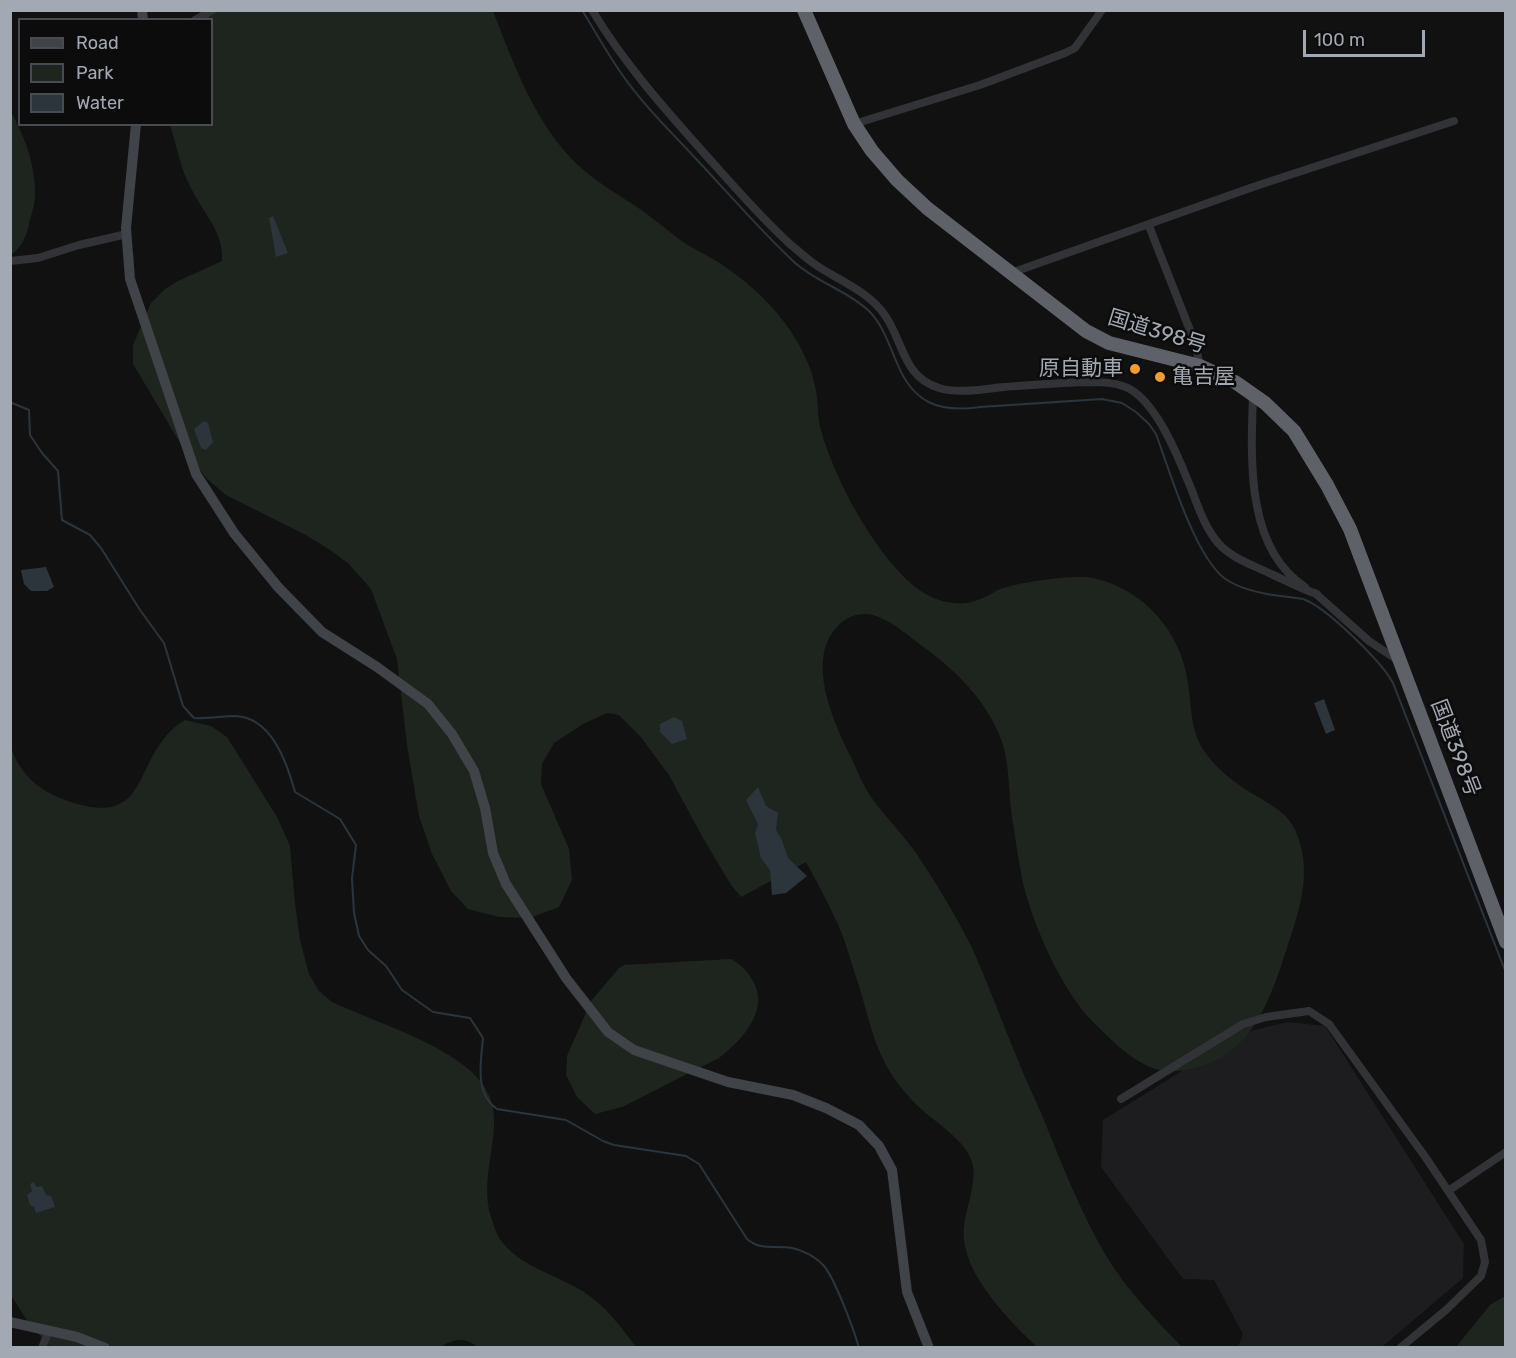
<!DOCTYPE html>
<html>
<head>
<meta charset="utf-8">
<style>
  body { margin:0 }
  #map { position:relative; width:1516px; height:1358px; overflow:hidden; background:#111112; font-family:Rubik,sans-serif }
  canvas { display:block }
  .frame { position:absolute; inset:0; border:12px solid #a3a9b3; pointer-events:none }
  .legend { position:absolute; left:18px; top:18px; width:195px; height:108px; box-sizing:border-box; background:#0c0c0d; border:2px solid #484b4f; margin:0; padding:8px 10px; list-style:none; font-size:18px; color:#a3a9b3 }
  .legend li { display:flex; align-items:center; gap:12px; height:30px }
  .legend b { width:30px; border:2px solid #484b4f }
  .scale { position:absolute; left:1303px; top:30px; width:122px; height:27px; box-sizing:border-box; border:3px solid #a3a9b3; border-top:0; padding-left:8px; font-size:18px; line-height:21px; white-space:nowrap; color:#a3a9b3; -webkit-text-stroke:4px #0c0c0d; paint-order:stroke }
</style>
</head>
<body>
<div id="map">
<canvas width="1516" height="1358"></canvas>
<div class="frame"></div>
<ul class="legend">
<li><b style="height:8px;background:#404347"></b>Road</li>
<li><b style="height:16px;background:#1d251e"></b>Park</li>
<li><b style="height:16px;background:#2b353b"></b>Water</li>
</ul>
<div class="scale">100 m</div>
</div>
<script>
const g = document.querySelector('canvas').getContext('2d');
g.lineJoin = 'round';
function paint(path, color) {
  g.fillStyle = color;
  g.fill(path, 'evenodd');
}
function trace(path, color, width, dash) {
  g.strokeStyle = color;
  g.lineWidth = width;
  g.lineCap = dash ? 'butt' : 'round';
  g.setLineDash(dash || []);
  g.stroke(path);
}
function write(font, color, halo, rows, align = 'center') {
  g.font = font + ' Rubik,"Noto Sans JP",sans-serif';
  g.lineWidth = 5;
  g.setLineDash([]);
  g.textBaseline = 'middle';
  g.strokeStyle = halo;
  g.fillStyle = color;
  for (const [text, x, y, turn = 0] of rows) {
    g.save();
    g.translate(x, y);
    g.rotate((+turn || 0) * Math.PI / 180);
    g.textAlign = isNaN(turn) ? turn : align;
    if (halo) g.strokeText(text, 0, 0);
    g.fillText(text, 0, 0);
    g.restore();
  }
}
paint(new Path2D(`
  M1287,1022L1325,1026L1464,1244L1463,1278L1382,1347H1238L1243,1334L1214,1280L1183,1279L1101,1167L1103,1120L1243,1033Z`), '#1d1d1f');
paint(new Path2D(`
  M216,10L493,11C513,62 532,116 570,157C591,180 618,194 643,211C655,220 667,230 679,239C691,248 705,254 718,262C743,278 767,299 785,323C800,343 812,367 816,391C818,401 818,412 819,422C830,472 876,558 918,589C935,601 956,607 975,601C985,598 993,592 1003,588C1022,582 1073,574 1093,578C1144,589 1181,632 1188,683C1192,709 1190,733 1207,755C1218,770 1236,784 1253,794C1278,809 1294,816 1301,847C1310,883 1297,917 1286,951C1268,1006 1250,1059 1185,1070C1170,1073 1155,1071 1142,1063C1125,1054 1109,1038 1095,1024C1064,994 1037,934 1025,891C1019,867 1016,841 1012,817C1008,792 1010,765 1002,742C989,704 958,672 926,649C911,638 894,622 876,616C861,611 846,616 836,628C806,662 834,723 851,757C857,770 863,785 871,797C886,818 904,835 918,856C938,886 956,916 972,948C989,985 1002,1023 1018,1060C1027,1084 1039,1106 1048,1130C1065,1172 1082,1214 1105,1254C1126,1289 1154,1318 1182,1347H1037C1008,1319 959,1271 964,1226C966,1207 979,1177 971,1159C964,1140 934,1121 920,1108C906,1095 895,1081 886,1065C872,1039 867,1011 858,983C851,962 845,938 835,918C826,899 816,880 806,862L741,897L731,885L703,838L669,775L640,736L619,715L607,713L583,724L554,743L542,764L541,784L569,849L572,880L559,907L530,918L499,917L468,909L451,891L432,854L419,816L407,745L397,659L371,589L348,563L330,550L306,535L226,495L207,479L183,448L133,364V345L151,303L165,289L178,281L222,261C224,232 203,213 191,188C180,168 177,146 170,125L212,124V20L204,19Z
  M11,112C25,137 36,167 35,196C35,205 31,215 29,224C26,237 22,247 11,255Z
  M185,720L211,726L227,737L277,817L290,846L295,904L300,940L309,974L319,991L332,1002C375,1022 430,1038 467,1068C521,1111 475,1161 491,1217C494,1226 496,1234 502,1242C523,1267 549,1272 575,1287C601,1300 619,1324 636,1347H478C464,1336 453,1339 439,1348L50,1347L29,1323L11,1296L10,744C18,771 34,787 60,798C157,836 128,754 185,720Z
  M731,959C741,964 749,973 754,983C769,1012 741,1041 719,1058L622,1107L595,1114L577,1097L566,1075L567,1056L591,1001L619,968L624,965Z
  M1505,1296V1347H1456L1490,1305Z`), '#1d251e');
paint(new Path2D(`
  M273,216L288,253L276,257L269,218Z
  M204,421L208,423L213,442L206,450L201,448L194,429Z
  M46,567L54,587L47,591H31L24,584L21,570Z
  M1324,699L1335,730L1326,734L1314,703Z
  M674,717L682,721L687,739L672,744L660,732V724Z
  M758,787L766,806L778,813L776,830L781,838L788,858L807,876L786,893L772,895L770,870L761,858L755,833L758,824L746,800Z
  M34,1182L36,1187L42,1186L46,1195L51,1196L55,1207L36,1213L34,1207L30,1205L27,1195L32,1191L30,1184Z`), '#2b353b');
trace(new Path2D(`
  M582,10C595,31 607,53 621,73C643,105 672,133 699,162C730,195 760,230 793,261C815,282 847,290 869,311C883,325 889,345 897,363C913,403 939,413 980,407L1102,399L1122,403L1136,412L1149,424L1156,434C1170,472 1194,554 1224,578C1242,591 1268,595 1289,597C1294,598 1298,598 1303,599C1325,606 1382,662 1393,683L1506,973
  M10,405L12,403L29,410L30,435L42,453L58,471L62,520L90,535L101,548L140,610L164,643L183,706L194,718C209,719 222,716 236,716C272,718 287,763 295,792L340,819L356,845L352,878L354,913L359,936L368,950L386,966L402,990L433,1012L470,1018L483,1038C481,1061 474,1094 497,1109L566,1120L603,1141L614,1145L686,1156L699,1164L747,1239C761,1251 775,1245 792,1248C803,1250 816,1257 824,1266C835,1279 854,1330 859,1348`), '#2b353b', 2);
trace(new Path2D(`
  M592,10C624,63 663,107 704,153C732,184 760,217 791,245C800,252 809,261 819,267C839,280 864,290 881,310C904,337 900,376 939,388C959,394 983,389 1004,387C1031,385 1057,383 1085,382C1101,382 1120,382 1133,391C1158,408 1177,454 1188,481C1197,502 1203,526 1219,544C1233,559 1253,565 1271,574C1287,581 1301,589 1317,594
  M195,20L213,10
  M854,124L980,85L1065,53L1075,48L1102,10
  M1149,226L1195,343L1200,366
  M10,261L38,258L79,245L127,234
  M1011,273L1253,187L1454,121
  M1253,395C1251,457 1245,548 1305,587
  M1315,593L1369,641L1399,661
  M1121,1099L1243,1024L1266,1017L1309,1011L1329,1024L1426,1158L1481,1240L1485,1262L1481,1276L1446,1310L1400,1348
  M1448,1191L1506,1152
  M42,1348L49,1330`), '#323337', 8);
trace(new Path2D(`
  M142,10L143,20
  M136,124L126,228L130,279L196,474L234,533L278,587L322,632L377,667L428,704L452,734L474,771L485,808L493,853L506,884L566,978L608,1032L634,1050L728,1082L793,1095L826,1108L859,1125L879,1146L892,1170L907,1292L929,1348
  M10,1322L77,1337L105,1348`), '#404347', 10);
trace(new Path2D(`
  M804,10L854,124L872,151L897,180L927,208L1086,331L1109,343L1200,366L1235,382L1265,403L1294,431L1327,485L1350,529L1506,942`), '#5e6268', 14);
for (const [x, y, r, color] of [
  [1135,369,6,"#ee9d2e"],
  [1160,377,6,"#ee9d2e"]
]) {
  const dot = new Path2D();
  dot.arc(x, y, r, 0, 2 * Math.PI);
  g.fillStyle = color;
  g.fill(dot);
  trace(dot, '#0c0c0d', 2);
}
write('21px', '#a3a9b3', '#0c0c0d', [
  ["国道398号",1157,332,17],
  ["国道398号",1455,748,69]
]);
write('21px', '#a3a9b3', '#0c0c0d', [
  ["原自動車",1123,369],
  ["亀吉屋",1172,377,"left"]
], 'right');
</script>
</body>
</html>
